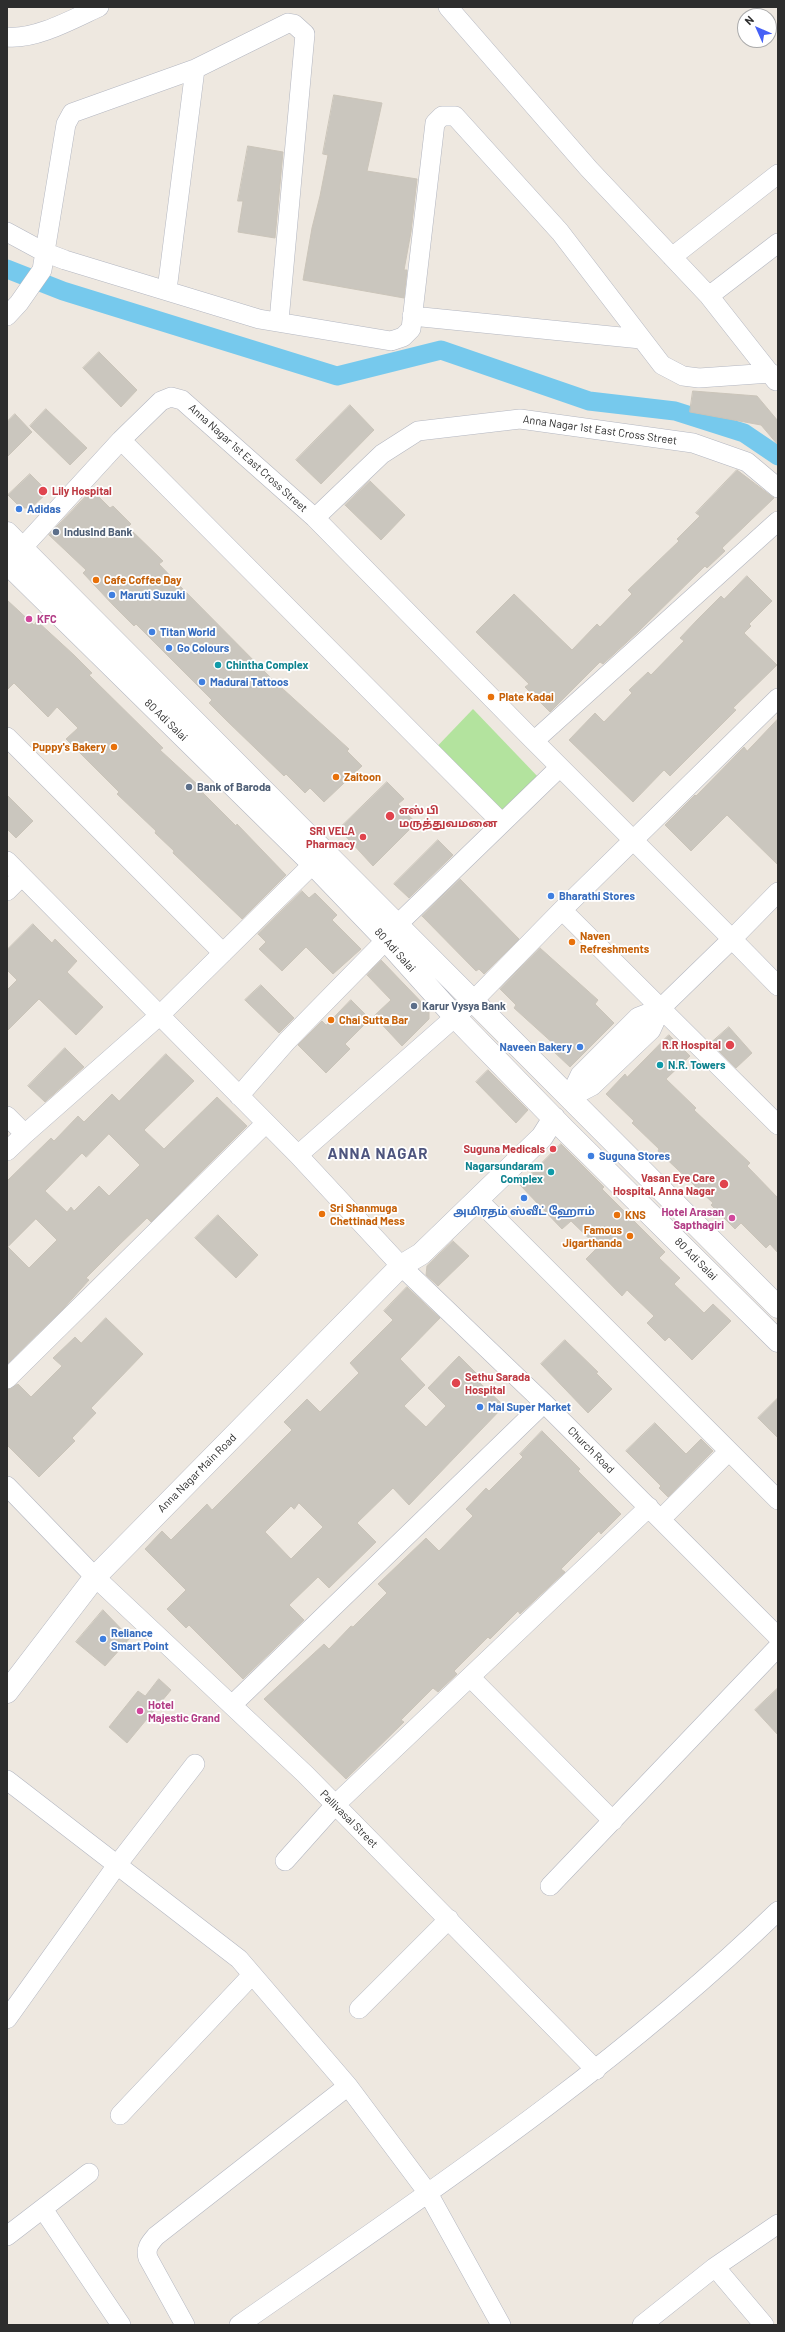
<!DOCTYPE html>
<html>
<head>
<meta charset="utf-8">
<style>
  body { margin:0 }
  #map { position:relative; width:785px; height:2332px; overflow:hidden; background:#eee8e0; font-family:Barlow,sans-serif }
  canvas { display:block }
  .frame { position:absolute; inset:0; border:8px solid #2d2d2d; pointer-events:none }
  .north { position:absolute; left:737px; top:8px; width:40px; height:40px; box-sizing:border-box; background:#fff; border:1px solid #ababab; border-radius:50%; rotate:315deg; font-size:11px; font-weight:700; line-height:16px; text-align:center; color:#2d2d2d }
  .north::after { content:''; display:block; margin:auto; width:14px; height:18px; background:#4560f6; clip-path:polygon(50% 0,100% 100%,50% 72%,0 100%) }
</style>
</head>
<body>
<div id="map">
<canvas width="785" height="2332"></canvas>
<div class="frame"></div>
<div class="north">N</div>
</div>
<script>
const g = document.querySelector('canvas').getContext('2d');
g.lineJoin = 'round';
function paint(path, color) {
  g.fillStyle = color;
  g.fill(path, 'evenodd');
}
function trace(path, color, width, dash) {
  g.strokeStyle = color;
  g.lineWidth = width;
  g.lineCap = dash ? 'butt' : 'round';
  g.setLineDash(dash || []);
  g.stroke(path);
}
function write(font, color, halo, rows, align = 'center') {
  g.font = font + ' Barlow,"Noto Sans Tamil",sans-serif';
  g.lineWidth = 3.5;
  g.setLineDash([]);
  g.textBaseline = 'middle';
  g.strokeStyle = halo;
  g.fillStyle = color;
  for (const [text, x, y, turn = 0] of rows) {
    g.save();
    g.translate(x, y);
    g.rotate((+turn || 0) * Math.PI / 180);
    g.textAlign = isNaN(turn) ? turn : align;
    if (halo) g.strokeText(text, 0, 0);
    g.fillText(text, 0, 0);
    g.restore();
  }
}
paint(new Path2D(`
  M473,709L540,779L492,824L427,757Z`), '#b3e39e');
trace(new Path2D(`
  M7,269L63,291L337,376L441,350L589,401L675,411L744,433L778,456`), '#76c9ed', 19);
const building = new Path2D(`
  M334,95L382,103L367,171L417,179L411,232L404,270H407L404,298L303,280L312,228L320,196L328,155L323,154Z
  M248,146L283,152L275,238L238,232L243,201H238Z
  M99,352L137,390L121,407L83,368Z
  M693,391L757,396L778,421V445L761,425L690,412Z
  M350,405L374,430L321,484L296,460Z
  M46,409L87,448L70,465L30,426Z
  M15,414L32,432L7,457V422Z
  M737,470L774,498L722,548L725,551L707,568L705,566L639,631L603,664L600,662L550,712L525,687L529,684L476,632L514,594L572,650L597,624L600,627L632,594L628,590L679,541L677,539L700,516L696,513Z
  M30,474L48,492L31,508H21L8,495Z
  M370,481L405,515L381,540L345,505Z
  M92,490L110,508L113,506L131,524L128,527L163,561L159,564L177,583L272,679L349,749L347,751L362,766L324,802L310,788L305,793L286,774L284,776L227,721L209,703L212,700L136,624L134,626L113,605L83,573L86,570L49,535Z
  M747,576L772,601L749,624L751,626L744,633L777,665L733,708L736,710L670,776L664,770L633,802L569,740L595,713L604,722L632,693L629,690L648,672L651,675L684,641L680,638L697,620L721,596L724,599Z
  M7,600L34,625L37,621L74,655L92,673L89,675L163,748L160,750L199,786L198,788L236,826L237,824L286,875L242,919L173,853L174,851L155,833L156,831L117,794L119,792L66,739L78,728L57,707L48,717L14,683L7,690Z
  M778,719V865L727,815L691,851L665,825L695,795L696,796L744,747L747,751Z
  M387,782L404,799L398,804L416,823L373,866L339,829Z
  M7,795L33,821L16,838L7,829Z
  M438,840L453,855L409,898L394,884Z
  M460,879L519,939L484,974L479,969L476,971L422,916Z
  M302,891L309,898L315,893L337,915L332,920L361,949L333,974L306,947L282,971L259,949L266,942L258,934Z
  M33,924L52,943L55,939L77,961L67,972L103,1007L76,1035L39,999L7,1031V990L17,980L7,970V950Z
  M540,948L598,1000L595,1004L614,1023L570,1067L552,1050L556,1046L514,1008L516,1005L500,989Z
  M381,960L429,1010V1019L402,1046L374,1016L391,1000L367,975Z
  M261,985L294,1018L279,1033L245,1000Z
  M351,1000L370,1019L345,1044L350,1049L326,1073L298,1045L322,1021L326,1025Z
  M729,1027L752,1053L736,1068L711,1043Z
  M669,1035L690,1056L666,1079L696,1108L694,1110L750,1163L747,1166L778,1198V1253L770,1244L766,1248L741,1223L735,1229L711,1205L713,1203L658,1151L659,1149L632,1123L634,1121L606,1094L625,1074L627,1077Z
  M65,1048L84,1067L45,1102L28,1086Z
  M166,1054L194,1081L144,1130L164,1149L217,1097L247,1126L151,1222L147,1218L118,1246L86,1278L89,1280L64,1308L7,1364V1181L51,1138L54,1141L78,1116L84,1122L112,1094L119,1101ZM109,1134L140,1165L109,1196L99,1186L74,1211L71,1207L67,1212L45,1191L82,1153L86,1157ZM36,1219L57,1240L29,1268L8,1247Z
  M488,1070L528,1110L516,1123L476,1082Z
  M561,1144L604,1187L602,1189L665,1252L659,1258L680,1278L674,1284L704,1313L713,1304L731,1321L692,1360L669,1337L665,1341L647,1323L654,1316L627,1290L622,1296L586,1259L598,1247L571,1221L562,1229L520,1185Z
  M218,1215L258,1255L236,1278L195,1238Z
  M453,1241L469,1256L438,1286L426,1275L427,1266Z
  M407,1287L440,1318L400,1359L425,1385L404,1406L426,1427L446,1406L428,1388L459,1356L483,1380L480,1383L504,1406L409,1505L393,1488L357,1523L376,1542L329,1588L318,1577L289,1605L304,1620L243,1679L189,1625L186,1628L167,1609L186,1590L145,1549L162,1531L171,1540L207,1504L212,1510L292,1430L284,1422L307,1399L320,1412L359,1373L350,1363L393,1320L384,1311ZM299,1503L323,1527L291,1559L265,1532L291,1506L294,1509Z
  M106,1318L143,1354L91,1408L96,1413L72,1438L75,1441L39,1477L7,1445V1390L18,1384L31,1397L62,1366L53,1358L75,1337L81,1343Z
  M565,1340L598,1372L596,1373L612,1389L588,1413L541,1364Z
  M778,1398V1438L758,1418Z
  M655,1423L686,1454L701,1439L713,1451L668,1497L659,1488L661,1486L626,1451Z
  M542,1431L580,1469L578,1471L621,1514L601,1534L599,1531L561,1569L565,1572L520,1614L518,1611L490,1639L488,1637L454,1671L457,1674L438,1692L433,1688L401,1720L404,1722L346,1779L264,1699L324,1644L329,1649L351,1626L353,1627L387,1593L378,1584L426,1538L439,1551L473,1516L466,1509L486,1488L489,1491L523,1457L520,1454Z
  M103,1610L130,1638L105,1666L76,1642Z
  M159,1679L171,1690L127,1743L109,1727L138,1691L145,1696Z
  M778,1688V1735L755,1710Z`);
paint(building, '#cac6be');
trace(building, '#cac4b9', 1);
const street = new Path2D(`
  M448,7L589,169L709,296L776,381
  M7,37C35,40 73,19 99,7
  M7,232L44,252L65,260L259,319L391,341L403,337L411,329L435,123L442,116H455L560,232L662,365L683,376L699,378L771,373
  M672,257L778,174
  M167,290L195,69
  M709,296L778,243
  M7,316L19,303L42,270L66,124L72,113L195,69L288,23L294,24L305,34L279,321
  M412,316L641,339
  M121,440L502,823
  M315,518L534,741
  M13,558L121,440L161,401L171,397L182,400L315,518L382,454L418,431L520,419L693,443L747,462L778,488
  M7,737L223,953
  M560,767L732,939L778,892
  M7,861L298,1155L401,1266L544,1403L778,1637
  M7,891L22,876
  M562,910L778,1125
  M661,1008L638,1017L580,1075L569,1098L592,1086L651,1030L661,1008L732,939L778,986
  M239,1096L287,1041L386,940L398,924L560,767L534,741L778,521
  M7,1116L25,1134L7,1151
  M25,1134L160,1015L313,864
  M298,1155L472,1002L562,910L778,698
  M477,1199L778,1500
  M7,1379L266,1123
  M7,1486L95,1577L305,1774L596,2070
  M661,1519L729,1451
  M470,1677L613,1821
  M232,1705L544,1403
  M7,1780L239,1959L348,2086L428,2193L501,2325
  M285,1861L335,1805L649,1507
  M550,1886L778,1647
  M359,2009L449,1919
  M7,2019L117,1865L195,1764
  M120,2115L252,1975
  M43,2209L121,2325
  M7,2236L89,2173
  M715,2267L764,2325
  M185,2325L148,2258C145,2248 150,2243 156,2236L348,2086
  M239,2325C424,2196 615,2069 778,1911
  M642,2325L715,2267L778,2224`);
const secondary = new Path2D(`
  M7,533L778,1307
  M7,563L313,864L386,940L455,1017L564,1129L778,1341
  M7,1692L95,1577L401,1266L421,1254L542,1137L554,1118`);
trace(street, '#b3b6c0', 20);
trace(secondary, '#b3b6c0', 23);
trace(street, '#fff', 19);
trace(secondary, '#fff', 22);
for (const [x, y, r, color] of [
  [43,491,5,"#e0444e"],
  [19,509,4,"#3f7fe0"],
  [56,532,4,"#5c6f8a"],
  [96,580,4,"#e8710a"],
  [112,595,4,"#3f7fe0"],
  [29,619,4,"#d1479c"],
  [152,632,4,"#3f7fe0"],
  [169,648,4,"#3f7fe0"],
  [218,665,4,"#0f9aa8"],
  [202,682,4,"#3f7fe0"],
  [491,697,4,"#e8710a"],
  [114,747,4,"#e8710a"],
  [336,777,4,"#e8710a"],
  [189,787,4,"#5c6f8a"],
  [390,816,5,"#e0444e"],
  [363,837,4,"#e0444e"],
  [551,896,4,"#3f7fe0"],
  [572,942,4,"#e8710a"],
  [414,1006,4,"#5c6f8a"],
  [331,1020,4,"#e8710a"],
  [730,1045,5,"#e0444e"],
  [580,1047,4,"#3f7fe0"],
  [660,1065,4,"#0f9aa8"],
  [553,1149,4,"#e0444e"],
  [591,1156,4,"#3f7fe0"],
  [551,1172,4,"#0f9aa8"],
  [724,1184,5,"#e0444e"],
  [524,1198,4,"#3f7fe0"],
  [322,1214,4,"#e8710a"],
  [617,1215,4,"#e8710a"],
  [732,1218,4,"#d1479c"],
  [630,1236,4,"#e8710a"],
  [456,1383,5,"#e0444e"],
  [480,1407,4,"#3f7fe0"],
  [103,1639,4,"#3f7fe0"],
  [140,1711,4,"#d1479c"]
]) {
  const dot = new Path2D();
  dot.arc(x, y, r, 0, 2 * Math.PI);
  g.fillStyle = color;
  g.fill(dot);
  trace(dot, '#fff', 1.5);
}
write('11px', '#2d2d2d', '#fff', [
  ["Anna Nagar 1st East Cross Street",600,430,8],
  ["Anna Nagar 1st East Cross Street",248,458,42],
  ["80 Adi Salai",166,720,44],
  ["80 Adi Salai",395,950,48],
  ["80 Adi Salai",696,1259,45],
  ["Church Road",591,1450,45],
  ["Anna Nagar Main Road",197,1473,-45],
  ["Pallivasal Street",349,1819,45]
]);
write('bold 11px', '#be3a42', '#fff', [
  ["Lily Hospital",52,491,"left"],
  ["எஸ் பி",399,810,"left"],
  ["மருத்துவமனை",399,823,"left"],
  ["SRI VELA",355,831],
  ["Pharmacy",355,844],
  ["R.R Hospital",721,1045],
  ["Suguna Medicals",545,1149],
  ["Vasan Eye Care",715,1178],
  ["Hospital, Anna Nagar",715,1191],
  ["Sethu Sarada",465,1377,"left"],
  ["Hospital",465,1390,"left"]
], 'right');
write('bold 11px', '#366cbe', '#fff', [
  ["Adidas",27,509],
  ["Maruti Suzuki",120,595],
  ["Titan World",160,632],
  ["Go Colours",177,648],
  ["Madurai Tattoos",210,682],
  ["Bharathi Stores",559,896],
  ["Naveen Bakery",572,1047,"right"],
  ["Suguna Stores",599,1156],
  ["அமிரதம் ஸ்வீட் ஹோம்",524,1211,"center"],
  ["Mal Super Market",488,1407],
  ["Reliance",111,1633],
  ["Smart Point",111,1646]
], 'left');
write('bold 11px', '#4e5e75', '#fff', [
  ["IndusInd Bank",64,532],
  ["Bank of Baroda",197,787],
  ["Karur Vysya Bank",422,1006]
], 'left');
write('bold 11px', '#c56008', '#fff', [
  ["Cafe Coffee Day",104,580],
  ["Plate Kadai",499,697],
  ["Puppy's Bakery",106,747,"right"],
  ["Zaitoon",344,777],
  ["Naven",580,936],
  ["Refreshments",580,949],
  ["Chai Sutta Bar",339,1020],
  ["Sri Shanmuga",330,1208],
  ["Chettinad Mess",330,1221],
  ["KNS",625,1215],
  ["Famous",622,1230,"right"],
  ["Jigarthanda",622,1243,"right"]
], 'left');
write('bold 11px', '#b23c85', '#fff', [
  ["KFC",37,619],
  ["Hotel Arasan",724,1212,"right"],
  ["Sapthagiri",724,1225,"right"],
  ["Hotel",148,1705],
  ["Majestic Grand",148,1718]
], 'left');
write('bold 11px', '#0d838f', '#fff', [
  ["Chintha Complex",226,665],
  ["N.R. Towers",668,1065],
  ["Nagarsundaram",543,1166,"right"],
  ["Complex",543,1179,"right"]
], 'left');
g.letterSpacing = '1px';
write('bold 15px', '#4e557e', '#fff', [
  ["ANNA NAGAR",378,1154]
]);
g.letterSpacing = '0px';
</script>
</body>
</html>
